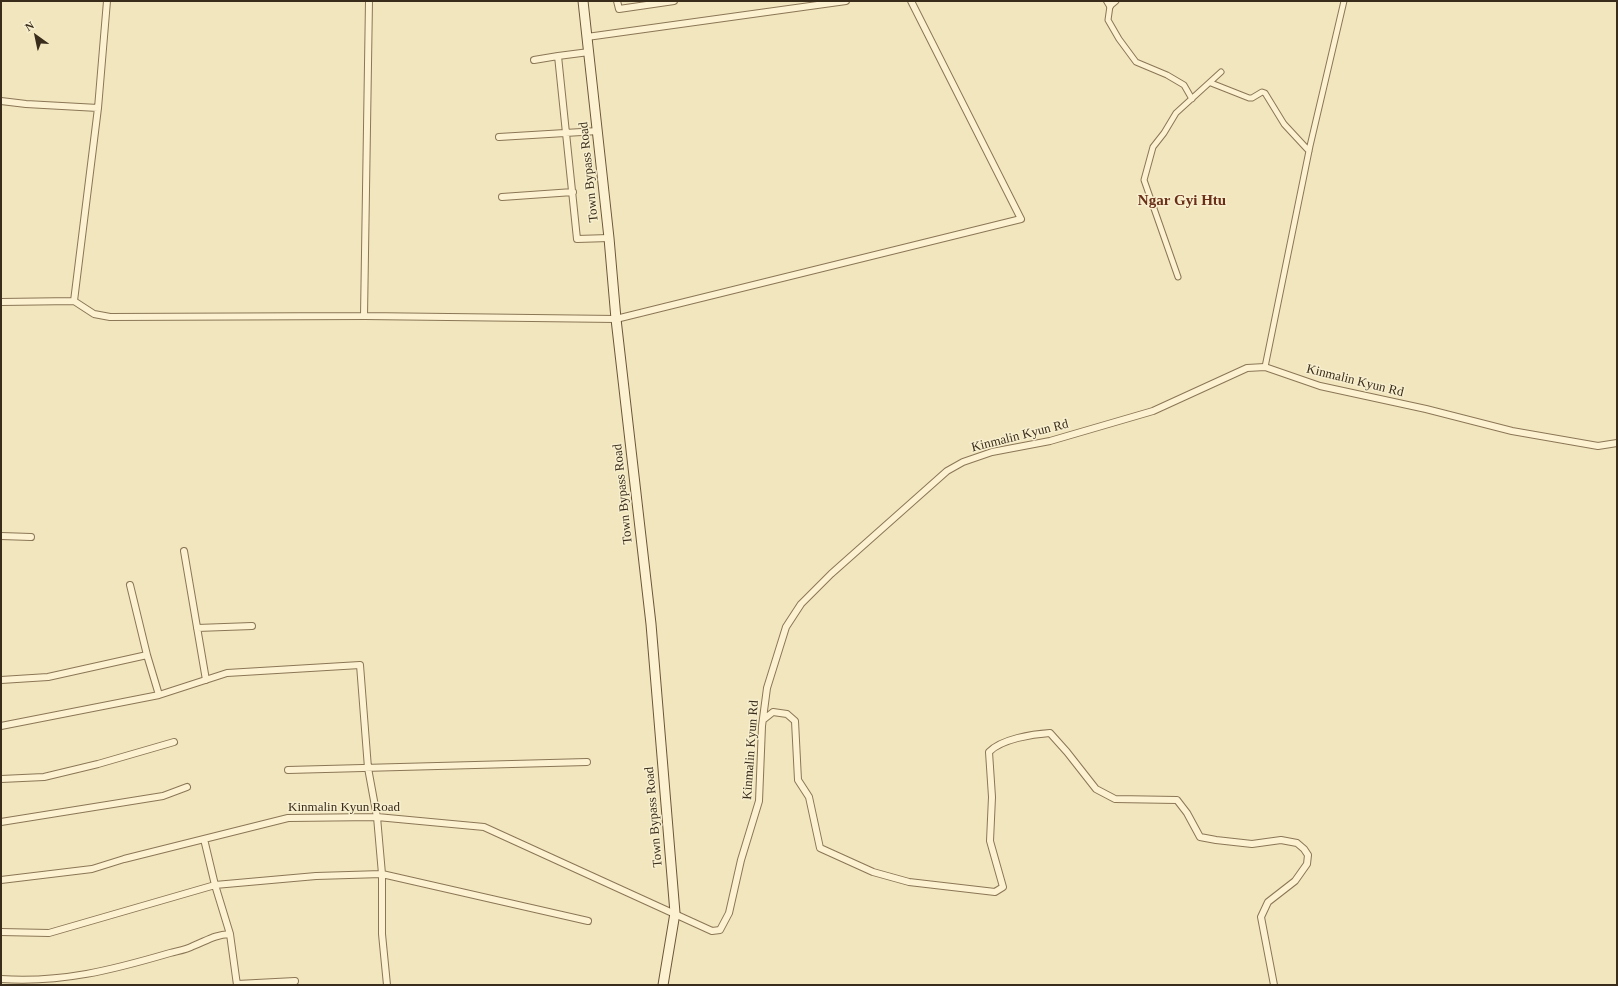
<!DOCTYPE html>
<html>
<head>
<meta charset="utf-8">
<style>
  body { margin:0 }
  #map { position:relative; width:1618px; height:986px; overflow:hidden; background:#f1e6be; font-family:Georgia,serif }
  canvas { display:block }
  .frame { position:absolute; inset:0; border:2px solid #392c1b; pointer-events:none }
  .north { position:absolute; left:16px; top:16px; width:40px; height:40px; -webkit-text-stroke:3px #f8efcf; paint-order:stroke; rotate:327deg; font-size:11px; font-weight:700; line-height:16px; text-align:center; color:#392c1b }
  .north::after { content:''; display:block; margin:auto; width:14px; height:18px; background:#392c1b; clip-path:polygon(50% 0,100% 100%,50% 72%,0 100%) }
</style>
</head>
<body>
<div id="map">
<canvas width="1618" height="986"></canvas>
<div class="frame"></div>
<div class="north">N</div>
</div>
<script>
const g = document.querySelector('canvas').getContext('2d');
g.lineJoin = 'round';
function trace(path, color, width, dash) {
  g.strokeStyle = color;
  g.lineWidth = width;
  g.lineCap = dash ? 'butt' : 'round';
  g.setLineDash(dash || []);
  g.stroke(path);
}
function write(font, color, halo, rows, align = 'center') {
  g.font = font + ' Georgia,serif';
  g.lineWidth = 3;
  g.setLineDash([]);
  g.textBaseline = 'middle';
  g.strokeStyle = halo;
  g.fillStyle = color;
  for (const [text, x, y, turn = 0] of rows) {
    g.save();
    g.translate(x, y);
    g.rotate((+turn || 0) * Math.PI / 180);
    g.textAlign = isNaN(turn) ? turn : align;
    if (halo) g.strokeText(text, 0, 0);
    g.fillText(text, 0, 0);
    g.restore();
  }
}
const pedestrian = new Path2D(`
  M1116,1L1110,6L1108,20L1119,39L1136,62L1167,75L1184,85L1192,99
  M1211,83L1249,98H1252L1262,92L1265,93L1284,124L1309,151
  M1178,277L1144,180L1153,147L1164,133L1176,113L1221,72
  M1265,367L1310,146L1344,1`);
const minor = new Path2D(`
  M617,1L619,9L674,1
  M1107,1L1110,6
  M587,37L846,1
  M589,52L558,56L577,239L609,238
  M534,60L558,56
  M1,101L26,104L98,108
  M499,137L598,131
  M502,197L573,192
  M74,301L98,108L107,1
  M1,302L74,301L94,314L110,317L364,316L616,319L1021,219L911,1
  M364,316L369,1
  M1,536L31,537
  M184,551L206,680
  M130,585L147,655
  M197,628L252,626
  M1,680L48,677L147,655L159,695
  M763,720L773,712L787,714L795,721L798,780L809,797L820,848L873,872L909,882L995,892L1003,887L990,841L992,797L989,752C1001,739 1033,734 1050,733L1067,752L1096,789L1115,799L1177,800L1187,813L1200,837L1216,840L1252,844L1281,840L1297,843L1304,849L1308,855L1307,864L1295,881L1268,902L1261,917L1274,985
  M1,726L159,695L227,673L360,665L368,768L377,817L382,874V934L387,985
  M288,770L587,762
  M1,779L44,777L98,764L174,742
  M1,822L163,796L187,787
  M204,839L215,885L230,934L237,985
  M1,880L92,869L124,859L288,818L377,817L484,827L712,931L720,930L729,913L741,860L759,801L762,726L767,688L786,627L801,604L831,574L947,471L963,462L992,452L1050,441L1153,411L1247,368L1265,367L1320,386L1426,409L1512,431L1598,446L1617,443
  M1,932L49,933L215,885L316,876L382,874L588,921
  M1,979C62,983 112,970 170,953C177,951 186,950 193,946C208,940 214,935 230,934
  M237,984L295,981`);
const secondary = new Path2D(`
  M583,1L609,238L616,319L651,624L675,913L663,985`);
trace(pedestrian, '#8b7655', 7);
trace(minor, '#8b7655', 8);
trace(secondary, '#6d5739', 11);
trace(pedestrian, '#fcf2d2', 5);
trace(minor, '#fcf2d2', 6);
trace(secondary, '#fcf2d2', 9);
write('13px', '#392c1b', '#f8efcf', [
  ["Town Bypass Road",589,172,-96],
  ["Kinmalin Kyun Rd",1355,381,14],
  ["Kinmalin Kyun Rd",1020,436,-14],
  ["Town Bypass Road",623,494,-96],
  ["Kinmalin Kyun Rd",751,750,-86],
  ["Kinmalin Kyun Road",344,808],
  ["Town Bypass Road",654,817,-95]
]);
write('bold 15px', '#6a2f17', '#f8efcf', [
  ["Ngar Gyi Htu",1182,201]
]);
</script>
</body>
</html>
